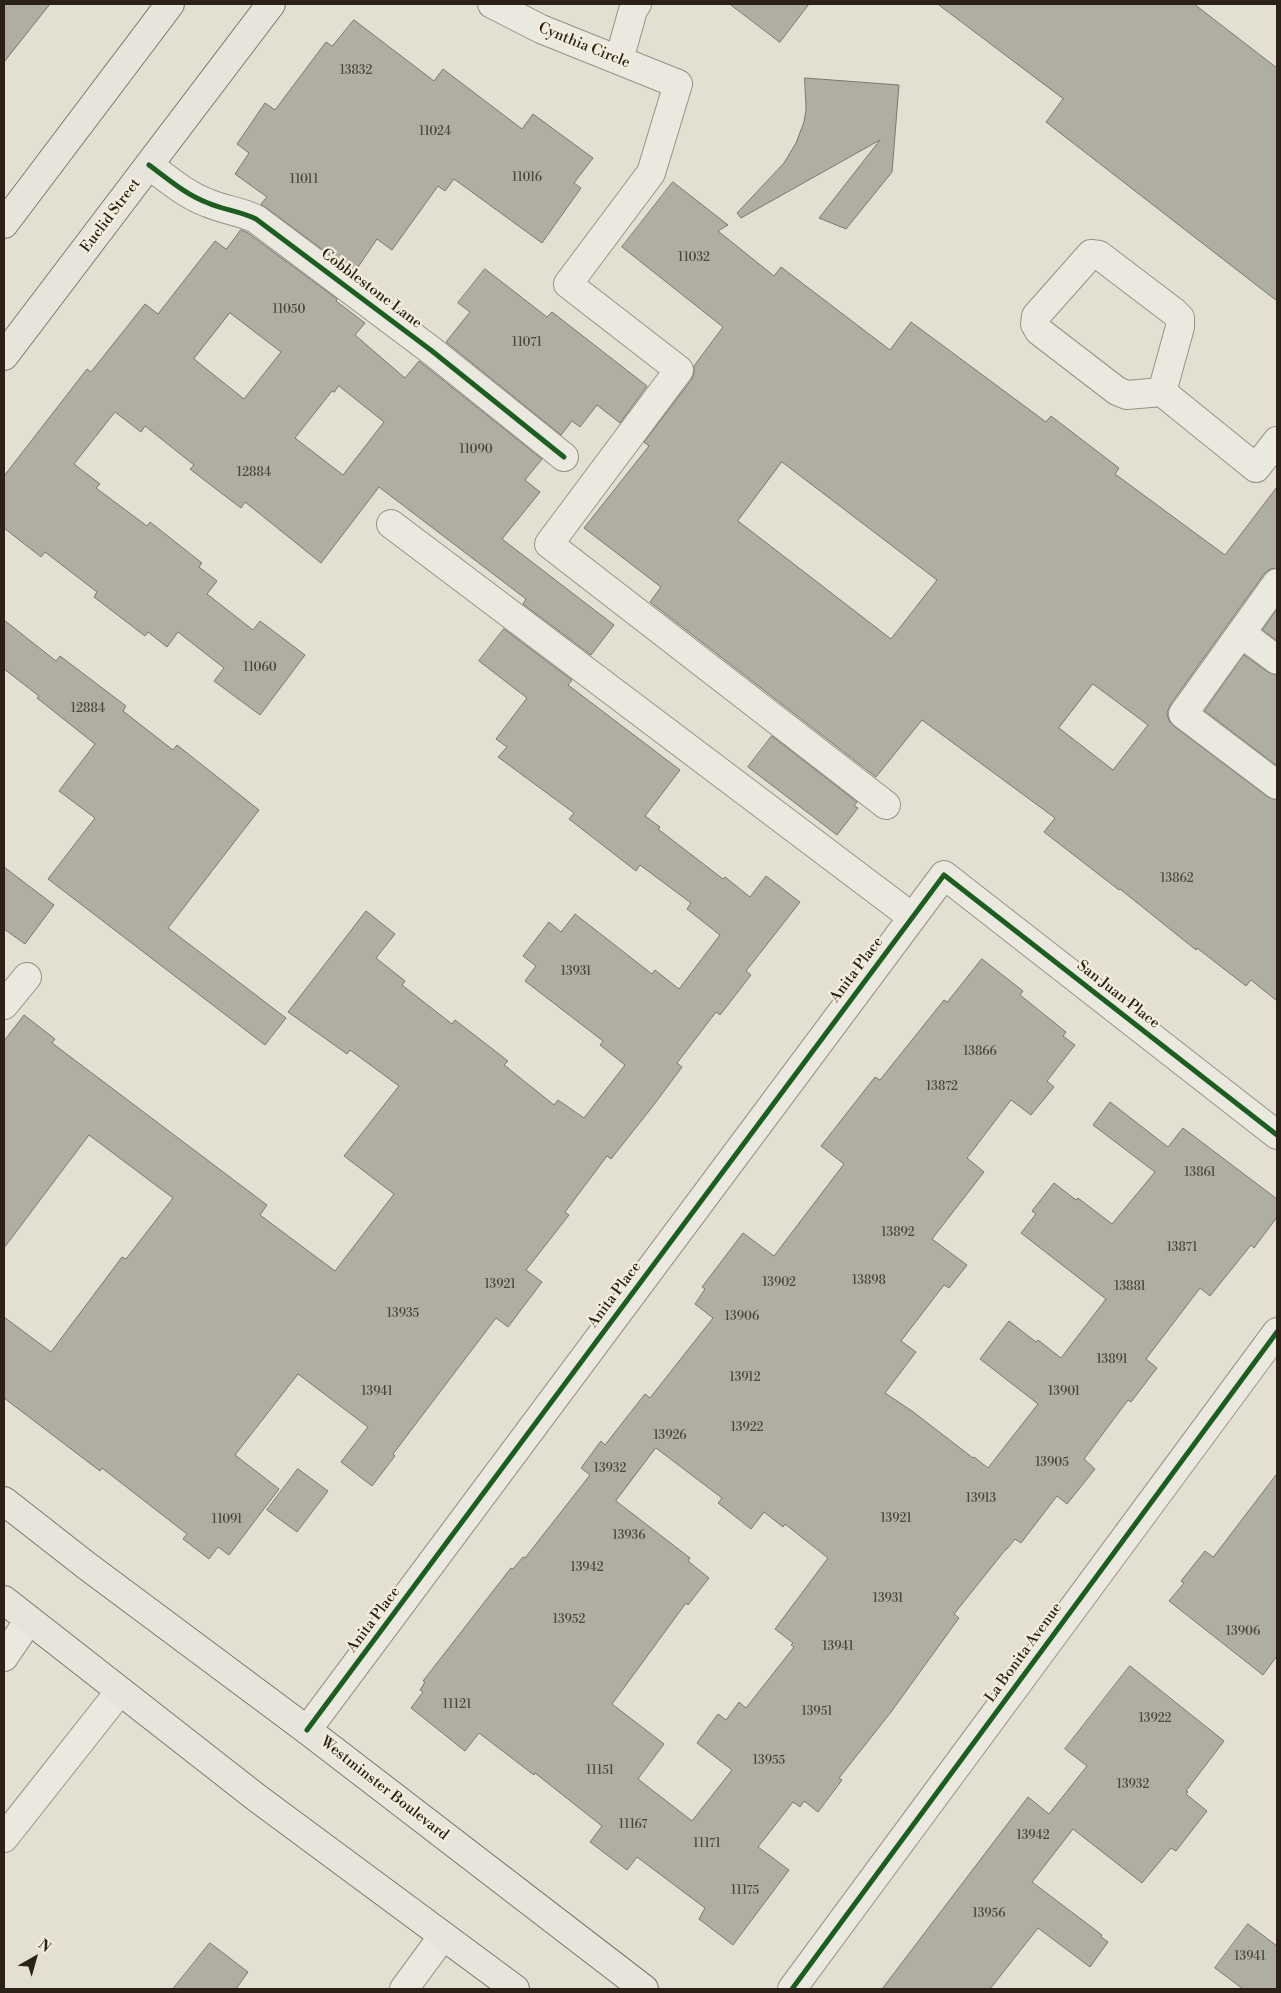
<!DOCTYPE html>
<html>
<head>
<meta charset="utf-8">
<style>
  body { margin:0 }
  #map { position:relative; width:1281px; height:1993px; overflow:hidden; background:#e4e0d1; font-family:"Libre Bodoni",serif }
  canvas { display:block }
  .frame { position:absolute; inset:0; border:5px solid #2b2117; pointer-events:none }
  .north { position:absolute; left:10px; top:1933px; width:50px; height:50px; -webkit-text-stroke:4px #f3eedc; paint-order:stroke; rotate:38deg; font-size:14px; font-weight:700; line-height:20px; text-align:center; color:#2b2117 }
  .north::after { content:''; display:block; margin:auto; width:18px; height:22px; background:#2b2117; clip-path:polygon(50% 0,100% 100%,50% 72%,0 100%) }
</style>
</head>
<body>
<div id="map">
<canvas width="1281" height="1993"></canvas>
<div class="frame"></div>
<div class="north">N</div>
</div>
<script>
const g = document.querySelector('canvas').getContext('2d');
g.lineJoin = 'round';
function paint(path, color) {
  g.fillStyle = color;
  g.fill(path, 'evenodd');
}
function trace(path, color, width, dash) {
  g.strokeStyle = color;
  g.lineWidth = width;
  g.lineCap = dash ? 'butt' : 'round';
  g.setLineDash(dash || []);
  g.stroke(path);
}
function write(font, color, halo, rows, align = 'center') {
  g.font = font + ' "Libre Bodoni",serif';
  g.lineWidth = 4.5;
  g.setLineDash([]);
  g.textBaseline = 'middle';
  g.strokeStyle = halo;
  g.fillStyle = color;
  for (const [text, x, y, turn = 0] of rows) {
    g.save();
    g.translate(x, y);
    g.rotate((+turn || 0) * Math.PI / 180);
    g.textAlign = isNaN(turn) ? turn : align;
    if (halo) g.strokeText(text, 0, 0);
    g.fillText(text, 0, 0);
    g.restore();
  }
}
const building = new Path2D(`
  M4,4H50L4,62Z
  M730,4H809L780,42Z
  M938,4H1194L1277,68V301L1046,122L1063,99Z
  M354,20L434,81L443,69L522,129L533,114L593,158L574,183L581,188L542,243L454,179L445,191L438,186L392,250L377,239L354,273L261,204L267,197L235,174L249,153L237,144L265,103L275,110L326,42L332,46Z
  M805,78L899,85L892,172L846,229L819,218L880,140L741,218L737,213L784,163L796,143L804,122L806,110Z
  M673,182L728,225L718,231L774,276L781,267L890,350L911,322L1046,422L1051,416L1119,468L1115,474L1225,555L1277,487V568L1270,569L1264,574L1170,705L1167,713L1169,721L1174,726L1268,797L1277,800V1001L1251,980L1246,986L1197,948L1196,950L1120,889L1119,890L1044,832L1055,818L922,720L876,777L650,602L661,587L584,528L649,446L644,442L692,379L694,372V366L723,327L622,247ZM782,462L937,580L891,639L738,521ZM1093,684L1148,725L1113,770L1059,728Z
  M241,230L248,233L337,299L336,301L365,323L355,335L405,378L419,361L542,459L525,480L540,492L502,539L614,625L591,655L523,604L526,599L379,487L321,563L245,502L241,508L229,499L190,469L194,465L145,426L141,432L115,412L74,464L100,484L96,488L147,526L150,522L202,563L199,567L217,581L207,594L253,630L260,621L305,655L260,715L214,681L224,668L178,632L167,647L148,632L145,636L94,597L97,592L45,552L41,557L4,528V476L87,369L91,372L145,304L158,314L215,241L226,249ZM230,313L281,352L244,399L194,359ZM339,386L384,422L343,475L295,438L332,391L334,392Z
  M485,269L547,317L552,312L647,386L620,423L597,405L580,427L572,421L561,435L446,342L470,312L458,303Z
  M1277,609V641L1263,630Z
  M4,620L56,661L60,656L126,706L123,711L173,750L177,745L259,810L168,928L286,1018L265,1045L48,879L95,818L59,791L95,744L37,698L39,696L4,669Z
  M504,629L572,680L568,685L680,770L645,816L660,827L658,829L723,879L725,877L750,897L766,876L800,902L746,971L751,975L720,1015L716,1012L677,1063L682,1067L653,1106L611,1159L607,1156L565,1212L569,1215L526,1270L542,1282L508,1327L496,1318L393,1454L395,1456L372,1486L341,1462L368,1427L298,1374L235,1455L279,1489L229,1555L218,1547L209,1559L183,1539L187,1534L102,1468L100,1471L4,1398V1317L51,1352L122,1257L126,1259L173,1198L89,1135L4,1248V1041L24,1015L55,1039L52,1043L267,1205L260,1215L335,1271L394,1194L344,1156L399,1086L350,1050L347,1054L288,1012L366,911L395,934L376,958L405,981L402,985L452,1024L455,1020L508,1061L504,1065L554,1105L558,1100L584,1118L625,1065L600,1045L603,1041L525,981L536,966L523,956L549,922L561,932L575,914L652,974L655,970L679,989L720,935L687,909L691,903L640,865L636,871L569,819L574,813L498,757L507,747L496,739L527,698L479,661Z
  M1244,655L1268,672L1277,675V766L1205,711Z
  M772,736L857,802L854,806L858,808L837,835L748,767Z
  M4,867L54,905L25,944L4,929Z
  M982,959L1023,991L1020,995L1066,1032L1063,1036L1075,1045L1047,1081L1054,1087L1031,1115L1011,1100L967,1158L984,1172L932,1239L967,1265L949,1288L944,1285L901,1341L916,1352L885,1393L912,1411L973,1458L974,1457L988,1468L1038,1404L980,1359L1009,1321L1036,1342L1038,1340L1061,1358L1106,1299L1021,1233L1036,1214L1032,1211L1054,1183L1076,1200L1078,1198L1112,1224L1155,1172L1093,1125L1110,1102L1168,1147L1183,1128L1277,1199V1217L1254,1248L1251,1245L1210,1296L1200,1288L1146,1359L1157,1368L1131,1402L1128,1400L1084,1459L1095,1469L1067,1504L1057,1496L1021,1543L1015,1539L1007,1549H1006L954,1614L959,1618L891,1712L839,1778L842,1780L818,1812L804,1801L800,1807L793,1802L758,1847L789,1870L733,1945L699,1919L705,1908L637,1857L627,1870L590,1842L602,1826L535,1773L534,1775L479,1733L465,1751L411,1708L423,1692L420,1690L425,1682L423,1681L511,1568L513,1569L523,1557L525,1558L590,1475L581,1468L601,1441L605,1445L645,1394L650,1398L713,1318L695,1304L705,1289L702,1287L743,1233L774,1256L844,1164L821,1146L875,1077L880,1080L944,1000L947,1002ZM656,1448L722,1498L718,1503L751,1529L764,1512L783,1527L785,1524L828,1558L775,1629L793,1643L791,1645L794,1647L746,1708L739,1702L726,1720L718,1714L697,1743L732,1770L692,1821L638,1779L664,1744L612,1704L686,1603L688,1605L709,1578L688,1561L690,1558L616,1501Z
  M298,1469L328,1491L297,1532L267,1510Z
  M1277,1474V1656L1263,1675L1169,1601L1184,1583L1181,1581L1205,1551L1213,1557Z
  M1130,1666L1224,1741L1186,1791L1188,1792L1186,1794L1207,1811L1176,1851L1171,1848L1142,1883L1073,1829L1032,1882L1102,1935L1101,1937L1108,1942L1090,1967L1038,1928L990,1989H882L1028,1797L1049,1814L1087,1766L1065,1749Z
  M1248,1924L1277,1946V1989H1243L1215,1968Z
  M210,1943L248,1972L236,1989H173Z`);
paint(building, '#b0ada3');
trace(building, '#7a776f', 1);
const minor = new Path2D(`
  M492,4L541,29L678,84L651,173L568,284L679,370L549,544L886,805
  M619,60L633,10L637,4
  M149,165C168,179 186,195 208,203C224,210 240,211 256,219L432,351L564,457
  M1162,392L1180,327V318L1174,312L1099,255L1091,254L1036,316L1035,324L1039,331L1117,391L1127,395L1162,392L1256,468L1277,441
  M391,524L912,917
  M1277,583L1183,714L1277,785
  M1241,633L1277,660
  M4,1005L27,977
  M4,1657L29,1620
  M307,1730L944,875L1277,1135
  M4,1838L120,1691
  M404,1989L443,1936
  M792,1989L1277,1332`);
const major = new Path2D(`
  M4,224L170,4
  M4,356L271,4
  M4,1501L87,1566L307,1730L644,1989
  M4,1600L257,1798L515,1989`);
trace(minor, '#959187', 30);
trace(major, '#7a776f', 30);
trace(minor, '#ebe8e0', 28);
trace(major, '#e7e4db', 28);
trace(new Path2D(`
  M149,165C168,179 186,195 208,203C224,210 240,211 256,219L432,351L564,457
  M307,1730L944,875L1277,1135
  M792,1989L1277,1332`), '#1b5e20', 5);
write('12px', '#4c443a', null, [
  ["13832",356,71],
  ["11024",435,132],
  ["11016",527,178],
  ["11011",304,180],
  ["11032",694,258],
  ["11050",289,310],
  ["11071",527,343],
  ["11090",476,450],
  ["12884",254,473],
  ["11060",260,668],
  ["12884",88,709],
  ["13862",1177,879],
  ["13931",576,972],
  ["13866",980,1052],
  ["13872",942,1087],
  ["13861",1200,1173],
  ["13892",898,1233],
  ["13871",1182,1248],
  ["13898",869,1281],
  ["13902",779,1283],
  ["13921",500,1285],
  ["13881",1130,1287],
  ["13935",403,1314],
  ["13906",742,1317],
  ["13891",1112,1360],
  ["13912",745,1378],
  ["13941",377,1392],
  ["13901",1064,1392],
  ["13922",747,1428],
  ["13926",670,1436],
  ["13905",1052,1463],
  ["13932",610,1469],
  ["13913",981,1499],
  ["13921",896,1519],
  ["11091",227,1520],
  ["13936",629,1536],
  ["13942",587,1568],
  ["13931",888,1599],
  ["13952",569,1620],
  ["13906",1243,1632],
  ["13941",838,1647],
  ["11121",457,1705],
  ["13951",817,1712],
  ["13922",1155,1719],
  ["13955",769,1761],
  ["11151",600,1771],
  ["13932",1133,1785],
  ["11167",633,1825],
  ["13942",1033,1836],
  ["11171",707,1844],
  ["11175",745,1891],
  ["13956",989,1914],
  ["13941",1250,1957]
]);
write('15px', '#2b2117', '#f3eedc', [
  ["Cynthia Circle",584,46,22],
  ["Euclid Street",111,216,-53],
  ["Cobblestone Lane",371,289,37],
  ["Anita Place",857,970,-53],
  ["San Juan Place",1118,995,38],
  ["Anita Place",615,1295,-53],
  ["Anita Place",374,1620,-53],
  ["La Bonita Avenue",1024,1653,-54],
  ["Westminster Boulevard",384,1789,38]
]);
</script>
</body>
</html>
